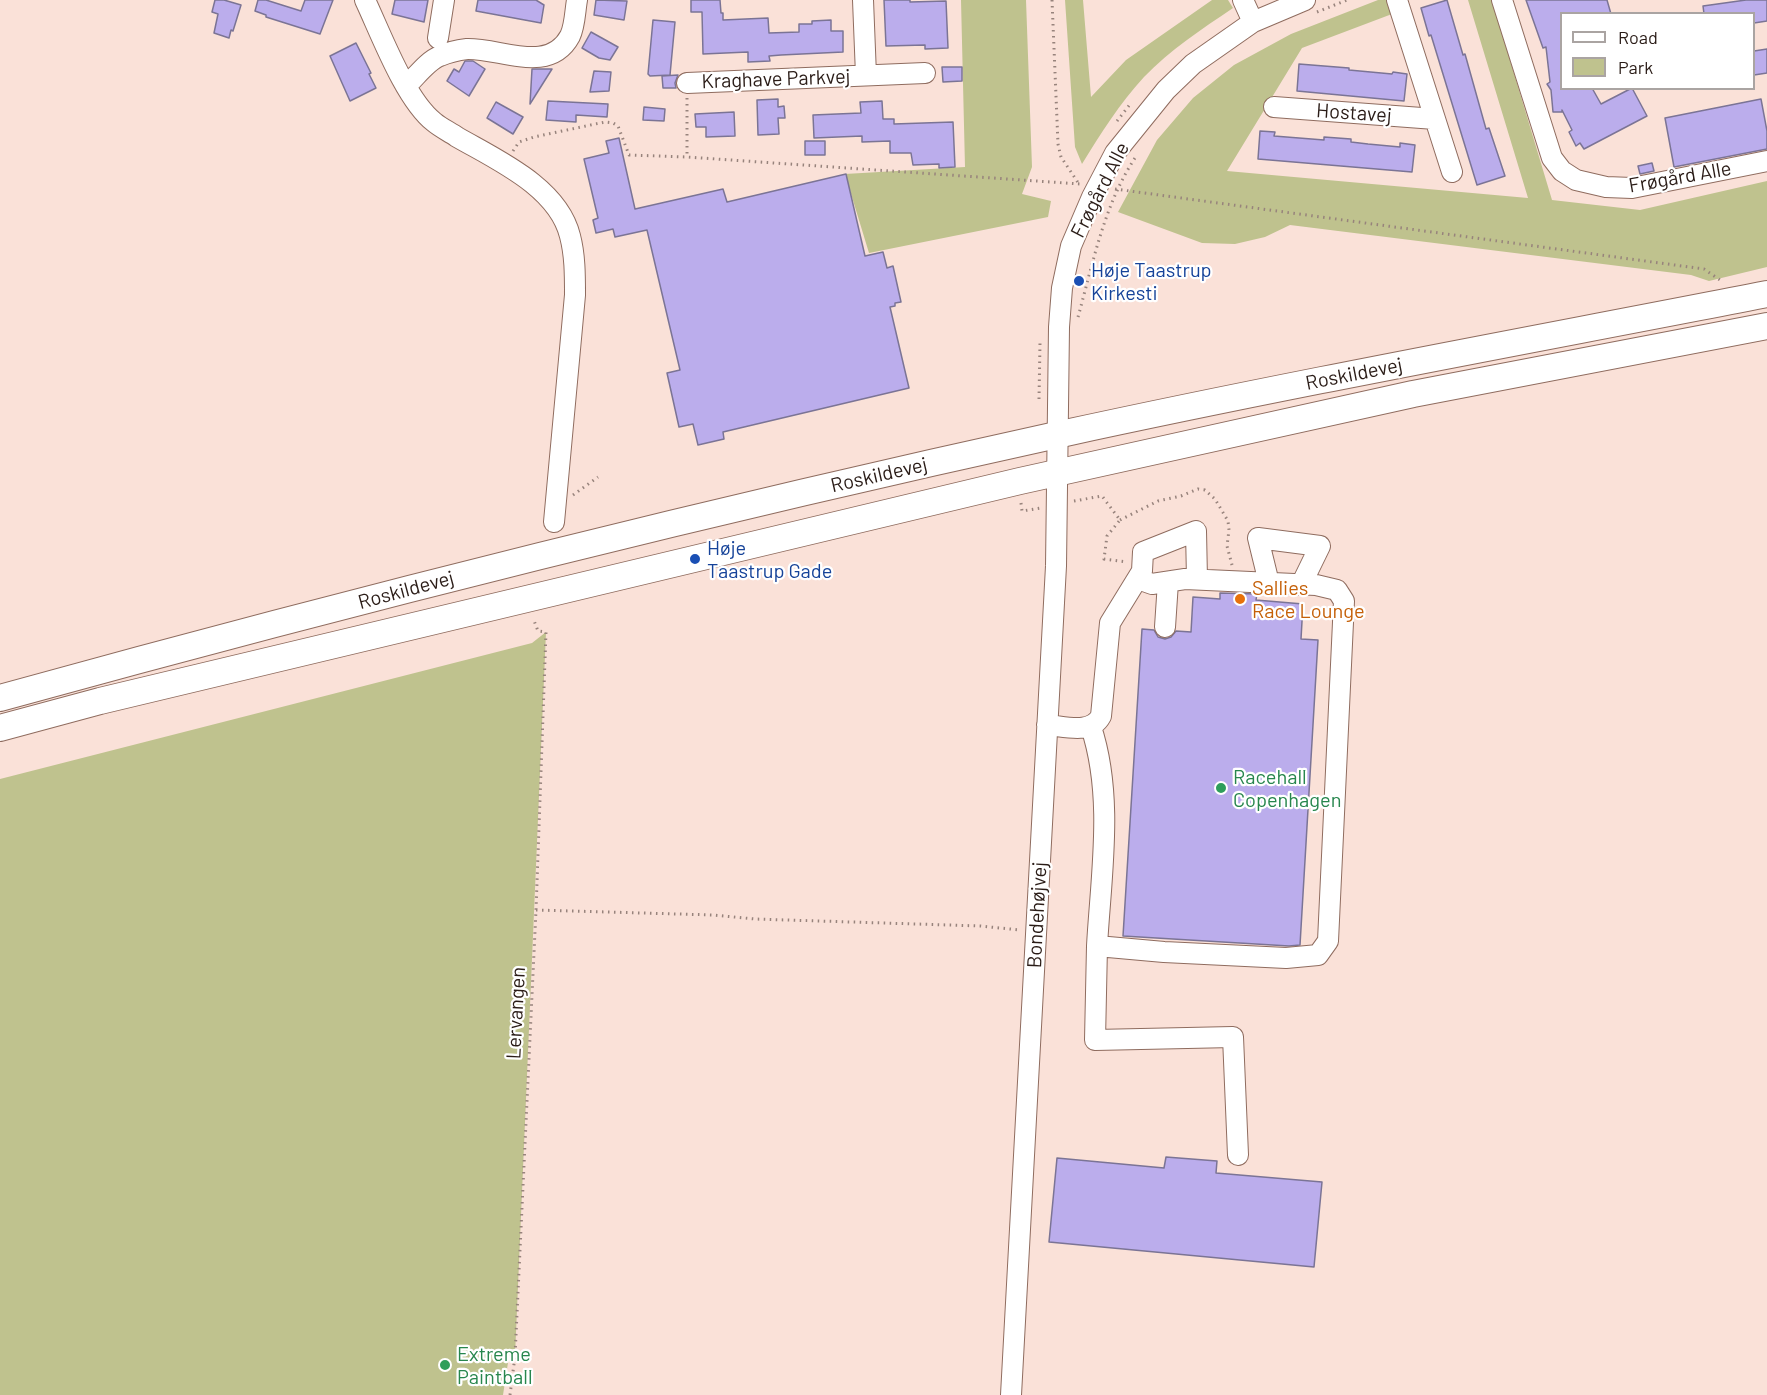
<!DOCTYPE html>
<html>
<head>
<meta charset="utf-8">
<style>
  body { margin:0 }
  #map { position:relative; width:1767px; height:1395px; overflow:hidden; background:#fae1d8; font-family:Barlow,sans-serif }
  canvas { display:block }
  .legend { position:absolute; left:1560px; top:12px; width:195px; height:78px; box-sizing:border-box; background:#fff; border:2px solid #aaa4a2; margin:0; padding:8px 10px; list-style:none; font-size:18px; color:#2a1c17 }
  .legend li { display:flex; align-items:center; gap:12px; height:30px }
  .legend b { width:30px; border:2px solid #aaa4a2 }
</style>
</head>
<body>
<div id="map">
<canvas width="1767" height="1395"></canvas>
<ul class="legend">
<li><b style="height:8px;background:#fff"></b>Road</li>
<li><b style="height:16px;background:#bfc28e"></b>Park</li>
</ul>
</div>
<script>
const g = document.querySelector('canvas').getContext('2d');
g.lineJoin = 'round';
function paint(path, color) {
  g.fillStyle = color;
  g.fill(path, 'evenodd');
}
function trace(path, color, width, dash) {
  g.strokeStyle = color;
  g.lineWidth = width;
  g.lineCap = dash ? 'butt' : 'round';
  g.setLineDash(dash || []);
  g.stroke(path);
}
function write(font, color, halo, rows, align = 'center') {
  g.font = font + ' Barlow,sans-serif';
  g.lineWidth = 4.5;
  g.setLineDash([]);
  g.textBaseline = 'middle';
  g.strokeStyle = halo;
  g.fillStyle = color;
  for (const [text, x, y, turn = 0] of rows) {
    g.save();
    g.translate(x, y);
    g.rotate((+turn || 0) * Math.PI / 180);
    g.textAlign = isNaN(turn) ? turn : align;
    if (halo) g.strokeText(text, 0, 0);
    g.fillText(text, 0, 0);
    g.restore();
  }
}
paint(new Path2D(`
  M961,0H1026L1032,167L1022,194L1051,201L1048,217L869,253L845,174L965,167Z
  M1065,0H1083L1091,97L1126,60L1212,0H1228L1233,8C1202,29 1170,50 1144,77C1120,103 1101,133 1082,164L1075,147Z
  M1378,0H1387L1392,14L1302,48L1227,171L1528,198L1468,0H1492L1552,200L1640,210L1767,181V267L1709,281L1691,275L1290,225L1265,237L1235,244L1202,243L1118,212L1157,140L1193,98L1234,65L1291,34Z
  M546,632L515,1356H509L503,1395H0V779L532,643Z`), '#bfc28e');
const building = new Path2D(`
  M215,0H224L241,5L233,31L231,30L229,38L214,33L218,14L212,12Z
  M258,0H266L301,11L305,0H333L320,34L266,17V15L255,11Z
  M395,0H428L424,22L392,14Z
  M478,0H536L544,5L541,23L476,11Z
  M596,0L627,1L624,20L594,15Z
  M691,0H720L721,13H723V20L768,18L769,33L799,32V24H812V21L831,20V31H843V52L781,55L769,56L770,61L748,62V52L703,54L702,12H691Z
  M884,0H910V2L946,1L948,48L925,49V45L886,46Z
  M1447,0L1463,55L1465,54L1486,129L1489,128L1505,176L1477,185L1431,35L1429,36L1421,8Z
  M1526,0H1607L1611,14H1562V88H1592L1601,104L1632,88L1647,116L1584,149L1580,143L1576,146L1569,132L1572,130L1562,110V112H1553L1551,90L1547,84L1550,82L1546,47L1543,48Z
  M1746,0H1767V21L1754,23V14H1704L1703,6Z
  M653,20L675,22L670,75L650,76L648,74Z
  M591,32L618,47L610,60L599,58L582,48Z
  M356,43L371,73L369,74L376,88L350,101L330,56Z
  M1767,49V73L1754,75V51Z
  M465,61H473L485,69L469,96L447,81L454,69L459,72Z
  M1299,64L1349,68V70L1392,74L1393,72L1407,74L1404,101L1297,91Z
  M942,67H962V81L943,82Z
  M532,69H552L530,104Z
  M594,71L611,72L609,91L590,92Z
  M678,75L675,83L676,88H663L662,76Z
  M778,99V107L784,106L785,118H778L779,134L758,135L757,100Z
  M1761,99L1767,131V149L1674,167L1665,118Z
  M548,101L608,104L607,117L576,115V122L546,120Z
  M882,101L883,119H894V124L953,122L955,167L939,168V164L913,165L911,153H890V141L862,142V136L814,138L813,115L861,113L860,102Z
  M496,102L523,117L513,134L487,118Z
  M644,107L665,109L664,121L643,120Z
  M734,112L735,136L706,137V127H696L695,114Z
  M1260,131L1275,132L1274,136L1324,140V137L1351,139V142L1368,144L1400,147V143L1415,145L1412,172L1258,159Z
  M619,138L635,209L723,189L727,202L846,174L865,256L883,252L887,268L893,266L901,302L895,303V306L890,307L909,388L723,432L724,439L698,445L693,424L679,427L667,373L680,370L647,230L615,237L613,229L596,233L593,220L598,218L584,159L609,153L606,141Z
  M805,141H825V155H805Z
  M1652,163L1654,171L1640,174L1638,166Z
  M1220,593L1257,594L1256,600L1303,604L1301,639L1318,640L1300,945L1289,946L1123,936L1142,629L1154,630L1158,637L1165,639L1171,637L1176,631L1191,632L1193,597L1220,599Z
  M1166,1157L1217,1161L1216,1173L1322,1182L1314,1267L1049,1242L1057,1158L1164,1168Z`);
paint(building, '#bbadec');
trace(building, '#7b7495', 1.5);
const minor = new Path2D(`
  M365,0C381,34 405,99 434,122C441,128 450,132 457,137C497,160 558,187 570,236C575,255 575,275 575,295L554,522
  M863,0L866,75
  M1243,0L1253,22
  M1397,0L1452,172
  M1502,0L1552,158L1562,171L1576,180L1606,187L1632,188L1767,161
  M438,38L444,0
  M687,83L925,73
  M406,86C416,77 427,61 440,56C449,52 459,50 467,49C501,48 549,75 570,36C575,26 575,11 577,0
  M1274,107L1435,119
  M1269,583L1258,538L1320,546L1301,585
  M1165,627L1168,582
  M1047,725C1064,726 1091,735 1101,716L1110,623L1142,571L1143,552L1196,531L1197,579
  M1091,727C1114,797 1101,874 1097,946L1164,952L1286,958L1318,955L1328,941L1344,601L1337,590L1316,585L1185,579L1152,584L1138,579
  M1097,946L1095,1040L1233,1037L1238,1155
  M1011,1395L1056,566L1059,327L1062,288L1071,246L1092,197L1115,153L1166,90L1193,64L1253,22L1305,0`);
const major = new Path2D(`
  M0,698C351,601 705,512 1061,434C1295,383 1531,340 1767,294
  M0,728L100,701L1020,481L1413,394L1767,326`);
trace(minor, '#8f6c5f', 22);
trace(major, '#8f6c5f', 28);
trace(new Path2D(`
  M1052,0L1058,144L1061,157L1079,184
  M1317,12L1347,0
  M687,98V157
  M1117,121L1131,103
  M513,151L519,142L534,137L605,122L613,123L618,126L629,155L687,157L1080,184
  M1115,189L1704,269L1723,282
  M1078,317C1093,263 1104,205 1135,158
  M1039,399L1040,343
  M573,495L598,477
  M1074,501L1102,496L1120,520L1107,536L1104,559L1127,562
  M1021,503L1022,511L1041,508
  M1120,520L1158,501L1181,496L1198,489L1205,490L1215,499L1228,521L1229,530L1227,546L1232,565
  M536,910L713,915L755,919L980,926L1020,930
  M510,1395L515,1356L536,910L546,632L538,631L533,618`), '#97837c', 3, [1.5, 4.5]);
trace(minor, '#fff', 20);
trace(major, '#fff', 26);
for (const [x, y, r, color] of [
  [1079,281,6,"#1a4fb4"],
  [695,559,6,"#1a4fb4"],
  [1240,599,6,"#e8710a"],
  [1221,788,6,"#2e9e5b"],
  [445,1365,6,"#2e9e5b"]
]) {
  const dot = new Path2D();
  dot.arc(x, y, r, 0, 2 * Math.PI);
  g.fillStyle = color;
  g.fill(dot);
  trace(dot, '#fff', 2);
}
write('20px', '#2a1c17', '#fff', [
  ["Kraghave Parkvej",776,79,-2],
  ["Hostavej",1354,113,4],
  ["Frøgård Alle",1680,177,-10],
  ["Frøgård Alle",1100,190,-63],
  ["Roskildevej",1354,374,-11],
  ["Roskildevej",879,475,-13],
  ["Roskildevej",406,590,-15],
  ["Bondehøjvej",1037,915,-87],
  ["Lervangen",516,1013,-87]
]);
write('20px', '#164399', '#fff', [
  ["Høje Taastrup",1091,270],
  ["Kirkesti",1091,293],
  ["Høje",707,548],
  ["Taastrup Gade",707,571]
], 'left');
write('20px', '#c56008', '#fff', [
  ["Sallies",1252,588],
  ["Race Lounge",1252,611]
], 'left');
write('20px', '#27864d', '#fff', [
  ["Racehall",1233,777],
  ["Copenhagen",1233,800],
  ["Extreme",457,1354],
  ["Paintball",457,1377]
], 'left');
</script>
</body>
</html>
